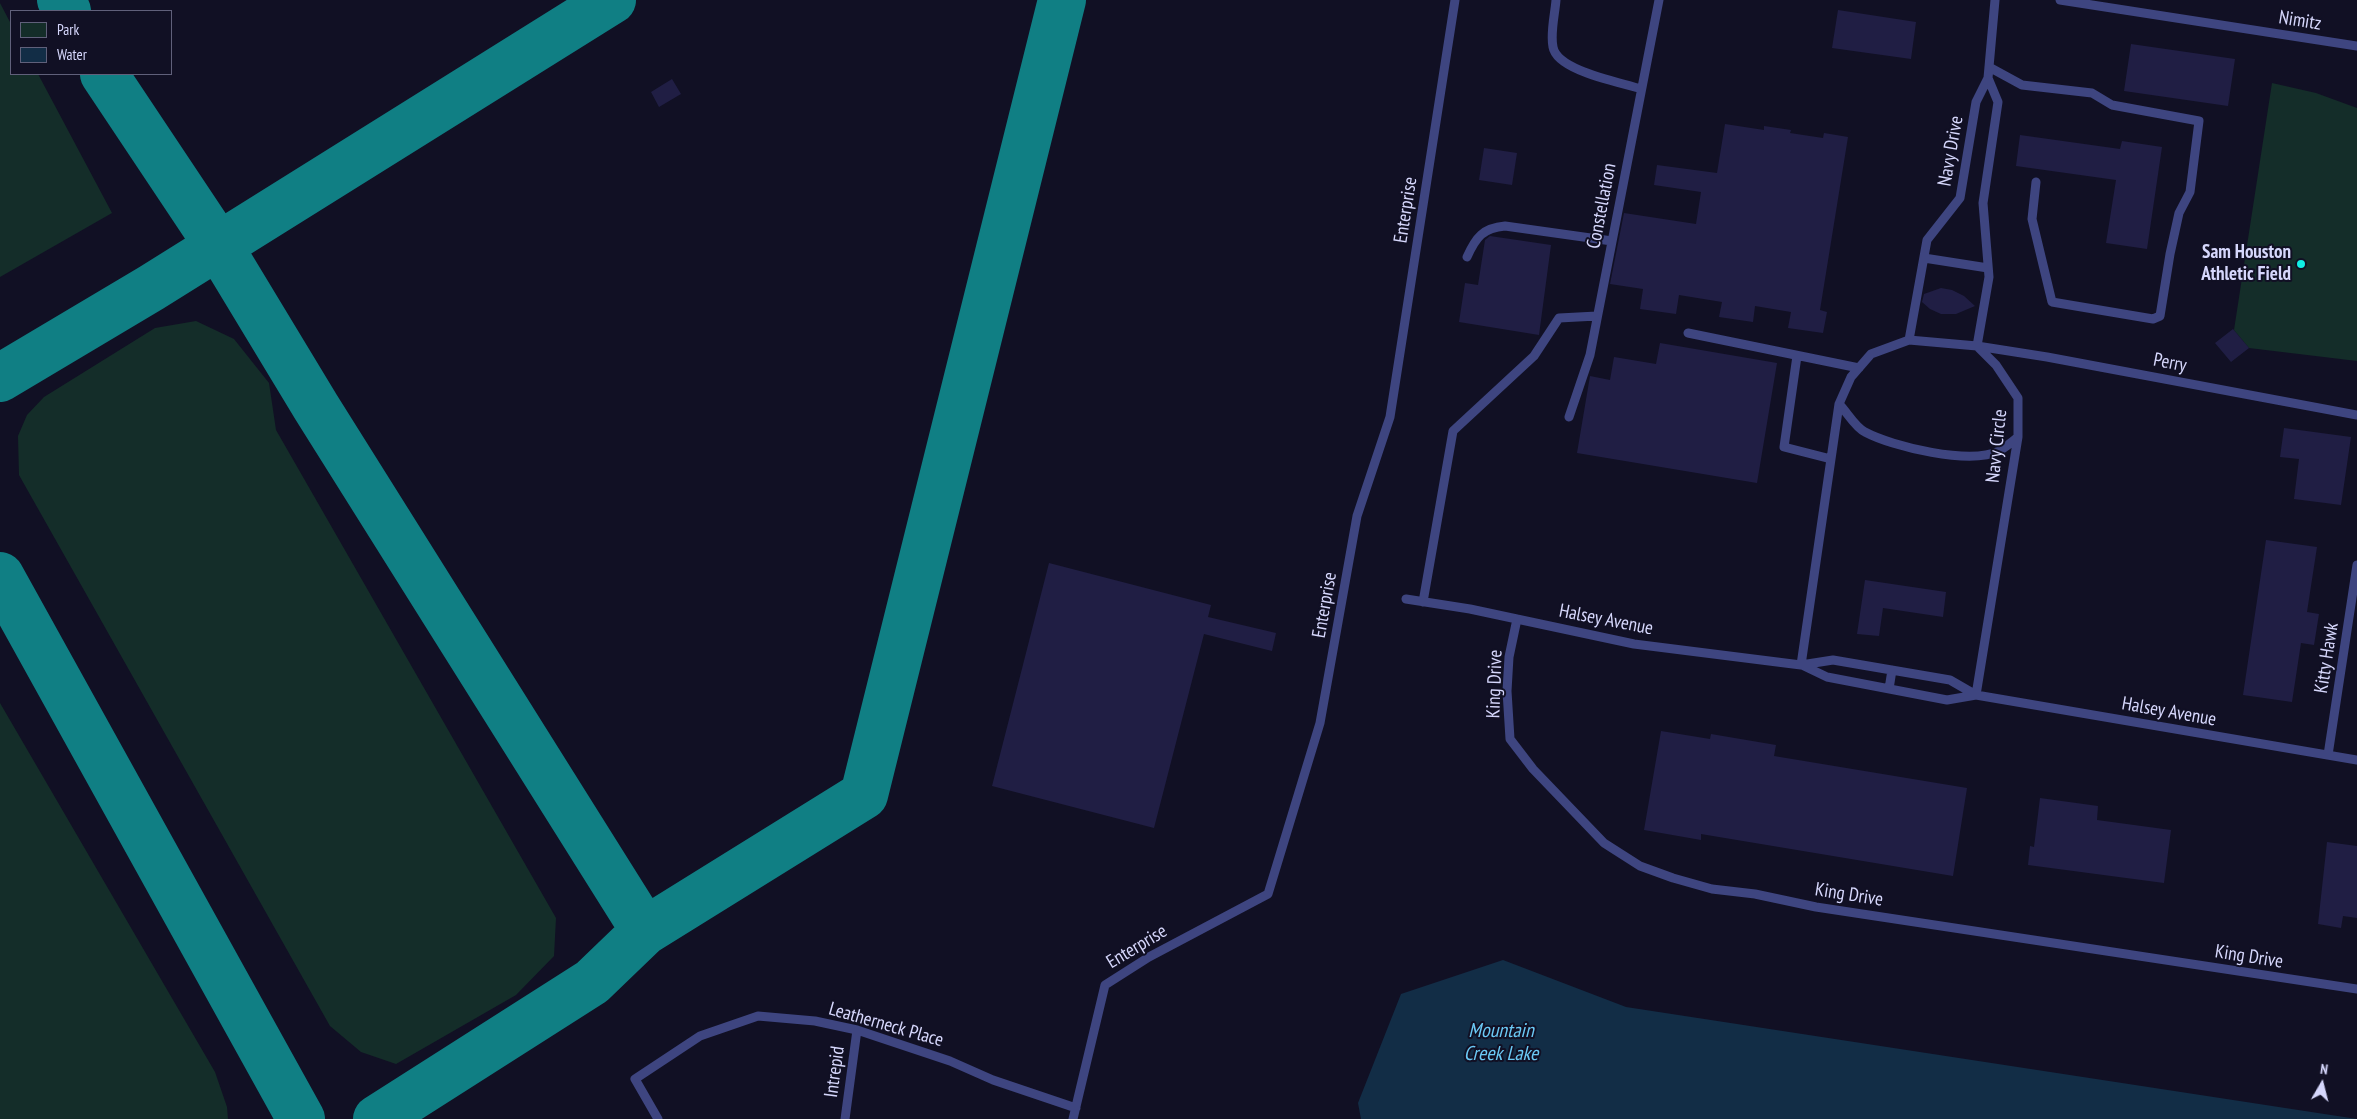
<!DOCTYPE html>
<html>
<head>
<meta charset="utf-8">
<style>
  body { margin:0 }
  #map { position:relative; width:2357px; height:1119px; overflow:hidden; background:#111024; font-family:"PT Sans Narrow",sans-serif }
  canvas { display:block }
  .legend { position:absolute; left:10px; top:10px; width:162px; height:65px; box-sizing:border-box; background:#111024; border:1px solid #60607a; margin:0; padding:6px 9px; list-style:none; font-size:15px; color:#d6d7fc }
  .legend li { display:flex; align-items:center; gap:10px; height:25px }
  .legend b { width:25px; border:1px solid #60607a }
  .north { position:absolute; left:2297px; top:1059px; width:50px; height:50px; -webkit-text-stroke:4px #111024; paint-order:stroke; rotate:8deg; font-size:14px; font-weight:700; line-height:20px; text-align:center; color:#d6d7fc }
  .north::after { content:''; display:block; margin:auto; width:18px; height:22px; background:#d6d7fc; clip-path:polygon(50% 0,100% 100%,50% 72%,0 100%) }
</style>
</head>
<body>
<div id="map">
<canvas width="2357" height="1119"></canvas>
<ul class="legend">
<li><b style="height:14px;background:#142d29"></b>Park</li>
<li><b style="height:14px;background:#122d46"></b>Water</li>
</ul>
<div class="north">N</div>
</div>
<script>
const g = document.querySelector('canvas').getContext('2d');
g.lineJoin = 'round';
function paint(path, color) {
  g.fillStyle = color;
  g.fill(path, 'evenodd');
}
function trace(path, color, width, dash) {
  g.strokeStyle = color;
  g.lineWidth = width;
  g.lineCap = dash ? 'butt' : 'round';
  g.setLineDash(dash || []);
  g.stroke(path);
}
function write(font, color, halo, rows, align = 'center') {
  g.font = font + ' "PT Sans Narrow",sans-serif';
  g.lineWidth = 4;
  g.setLineDash([]);
  g.textBaseline = 'middle';
  g.strokeStyle = halo;
  g.fillStyle = color;
  for (const [text, x, y, turn = 0] of rows) {
    g.save();
    g.translate(x, y);
    g.rotate((+turn || 0) * Math.PI / 180);
    g.textAlign = isNaN(turn) ? turn : align;
    if (halo) g.strokeText(text, 0, 0);
    g.fillText(text, 0, 0);
    g.restore();
  }
}
paint(new Path2D(`
  M0,3L11,24V74H38L112,213L0,277Z
  M2272,83L2316,93L2357,108V361L2249,348L2234,330Z
  M196,321L234,339L269,383L276,430L556,918L554,956L516,995L396,1064L361,1052L330,1026L19,475L18,436L27,415L44,397L155,328Z
  M0,703L215,1072L227,1107L228,1119H0Z`), '#142d29');
paint(new Path2D(`
  M1503,960L1626,1007L2357,1119H1361L1358,1103L1401,994Z`), '#122d46');
trace(new Path2D(`
  M61,0L67,11
  M104,74L218,245L316,407L645,931L592,982L377,1119
  M0,378L151,288L612,0
  M0,576L301,1119
  M645,931L864,795L1062,0`), '#107f84', 48);
paint(new Path2D(`
  M1838,10L1916,22L1911,59L1832,48Z
  M2131,44L2235,59L2228,106L2124,91Z
  M672,79L681,94L659,107L651,92Z
  M1725,124L1764,130V126L1791,130L1790,133L1823,138L1824,133L1848,137L1820,310L1827,312L1823,333L1788,328L1791,312L1755,306L1753,322L1719,317L1722,302L1679,295L1676,314L1640,309L1643,289L1610,284L1624,213L1696,224L1701,192L1654,185L1657,165L1717,173Z
  M2020,135L2120,149L2122,141L2162,147L2147,249L2106,243L2116,180L2016,166Z
  M1484,148L1517,153L1512,185L1479,180Z
  M1490,236L1551,245L1539,335L1459,322L1465,283L1478,285L1485,240Z
  M1941,288L1952,290L1964,296L1975,306L1956,314H1941L1930,309L1922,302L1924,294Z
  M2233,329L2249,348L2231,362L2215,343Z
  M1660,343L1777,363L1757,483L1577,453L1590,376L1610,380L1614,357L1656,364Z
  M2284,428L2351,437L2341,505L2294,499L2299,459L2280,457Z
  M2266,540L2317,547L2307,612L2319,614L2314,645L2301,643L2292,702L2243,695Z
  M1049,563L1211,605L1208,617L1276,633L1272,651L1204,634L1154,828L992,786Z
  M1865,580L1946,592L1943,617L1883,608L1879,636L1857,634Z
  M1661,731L1710,739L1711,734L1776,745L1774,756L1967,788L1953,876L1701,834V840L1644,830Z
  M2040,798L2098,806L2097,820L2171,830L2164,883L2028,865L2030,846L2034,847Z
  M2327,842L2357,846V918L2343,916L2341,928L2318,924Z`), '#201e44');
trace(new Path2D(`
  M1556,0C1555,14 1550,33 1553,47C1557,71 1620,82 1641,89
  M2060,0L2357,46
  M1989,67L2022,85L2092,93L2112,105L2199,121L2190,192L2179,213L2170,254L2160,316L2153,319L2052,302L2032,219L2036,182
  M1988,78L1998,102L1983,203L1989,277L1977,346L2047,357L2357,415
  M1467,257C1476,237 1483,228 1505,226L1612,241
  M1924,258L1988,268
  M1688,333L1859,368
  M1909,340L1927,240L1960,198L1976,102L1988,78L1995,0
  M1797,356L1784,447L1831,459
  M1839,404C1847,412 1855,427 1865,432C1893,447 1970,465 1999,451C2006,447 2012,442 2018,437
  M1569,417L1590,355L1659,0
  M1406,599L1470,609L1634,644L1801,665L1833,660L1950,680L1976,695
  M1423,602L1453,431L1534,356L1559,318L1597,316
  M1517,619L1509,657L1507,691L1510,739L1533,769L1604,843L1640,866L1673,878L1712,889L1755,894L1816,907L2357,989
  M1801,665L1839,404L1851,377L1871,354L1909,340L1977,346L1996,365L2018,398V437L1976,695
  M1802,665L1827,677L1947,700L1976,695L2357,760
  M1889,689L1892,670
  M2328,755L2357,565
  M658,1119L635,1079L700,1036L758,1016L815,1021L857,1030L950,1061L993,1080L1076,1108
  M845,1119L857,1030
  M1073,1119L1105,985L1149,957L1268,894L1320,723L1357,516L1390,417L1455,0`), '#3e4580', 9);
for (const [x, y, r, color] of [
  [2301,264,5,"#10eee4"]
]) {
  const dot = new Path2D();
  dot.arc(x, y, r, 0, 2 * Math.PI);
  g.fillStyle = color;
  g.fill(dot);
  trace(dot, '#111024', 2);
}
write('19px', '#d6d7fc', '#111024', [
  ["Nimitz",2300,21,9],
  ["Navy Drive",1951,151,-80],
  ["Constellation",1602,206,-79],
  ["Enterprise",1406,210,-81],
  ["Perry",2170,363,11],
  ["Navy Circle",1997,446,-84],
  ["Enterprise",1325,605,-80],
  ["Halsey Avenue",1606,620,11],
  ["Kitty Hawk",2327,658,-81],
  ["King Drive",1495,684,-88],
  ["Halsey Avenue",2169,712,10],
  ["King Drive",1849,895,9],
  ["Enterprise",1137,947,-31],
  ["King Drive",2249,957,9],
  ["Leatherneck Place",886,1025,16],
  ["Intrepid",835,1072,-82]
]);
write('bold 19px', '#d6d7fc', '#111024', [
  ["Sam Houston",2291,253],
  ["Athletic Field",2291,275]
], 'right');
write('italic 20px', '#6bc9f5', '#111024', [
  ["Mountain",1501,1031],
  ["Creek Lake",1501,1054]
]);
</script>
</body>
</html>
